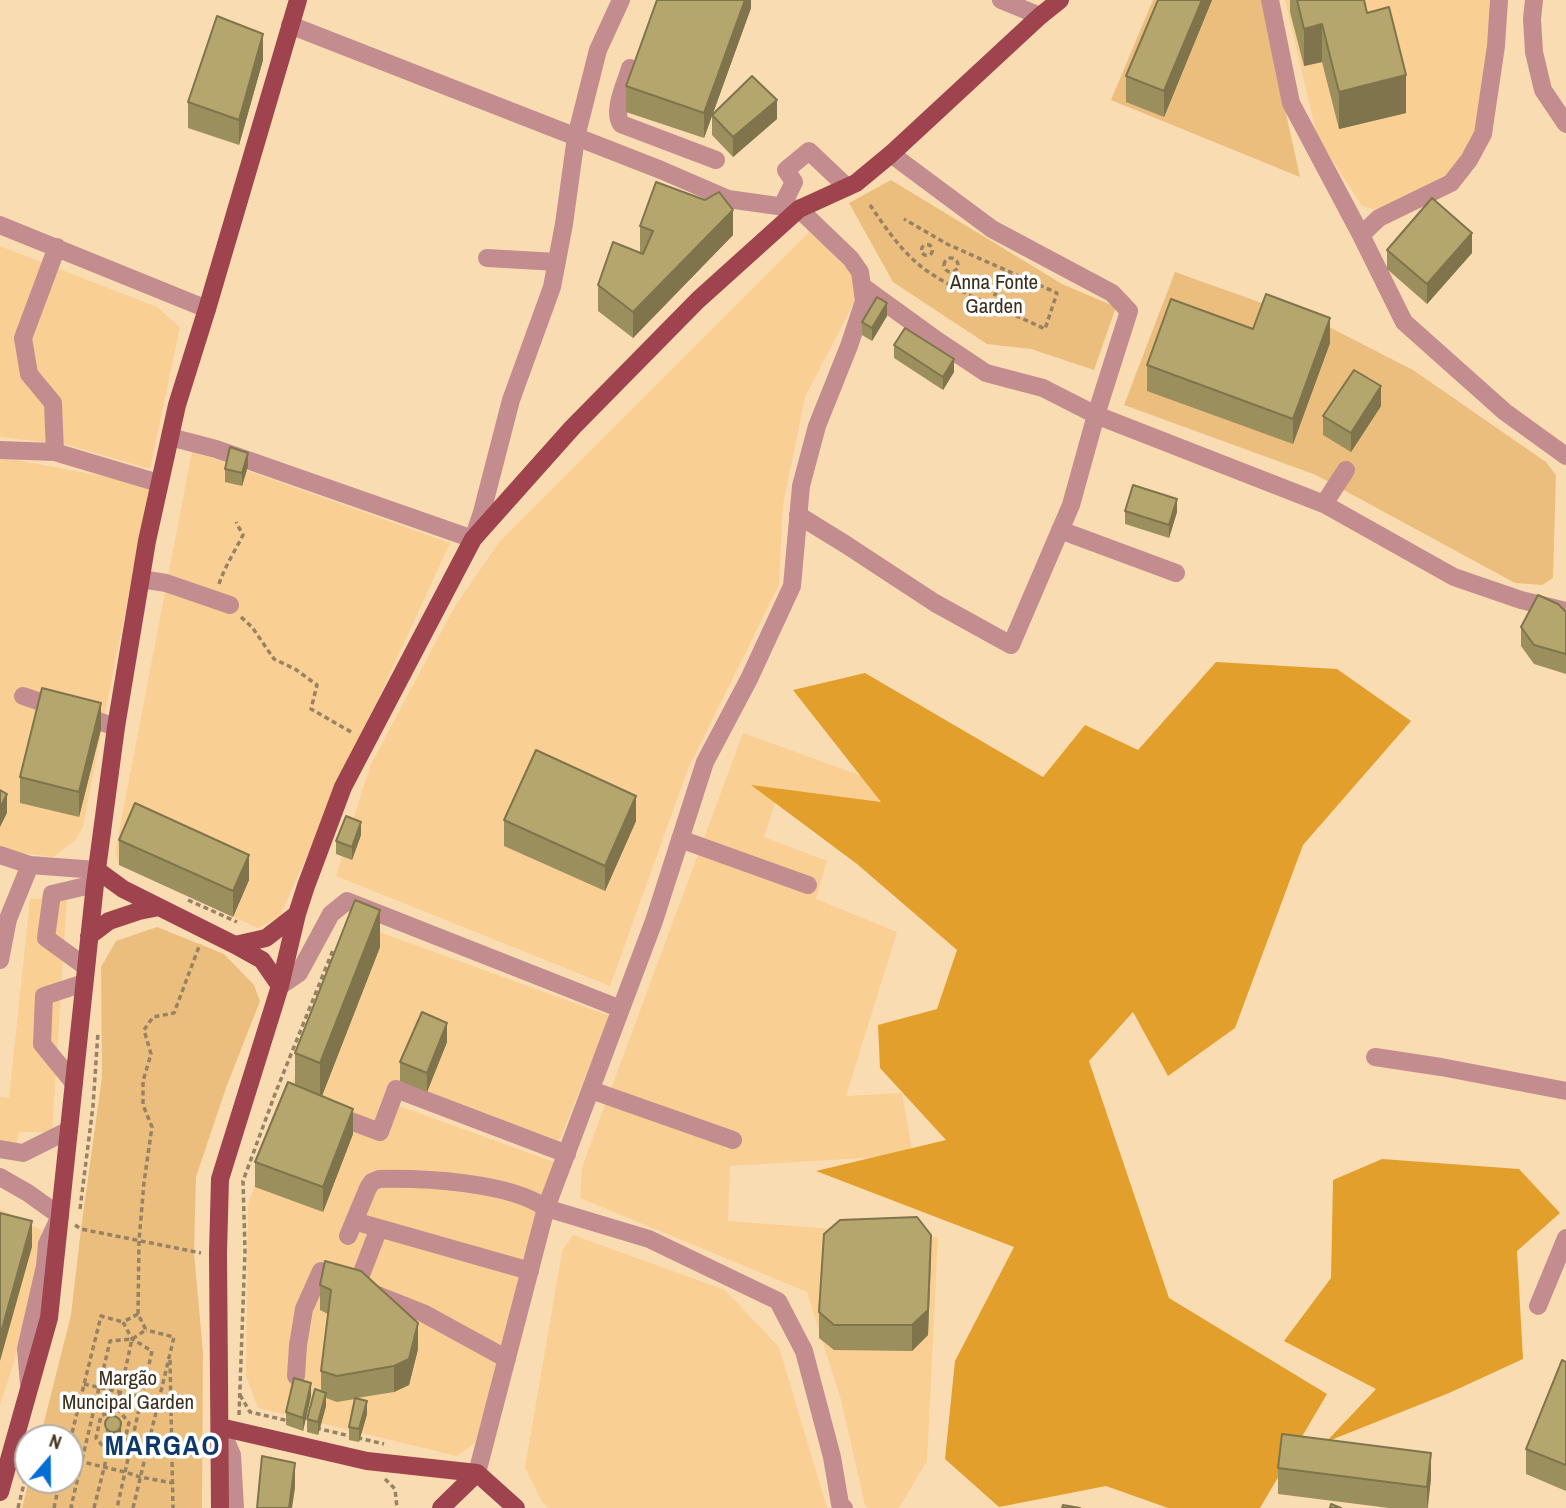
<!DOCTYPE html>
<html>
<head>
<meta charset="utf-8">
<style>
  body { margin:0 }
  #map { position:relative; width:1566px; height:1508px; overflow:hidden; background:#fadcb3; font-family:"Archivo Narrow",sans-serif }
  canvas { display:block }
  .north { position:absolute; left:14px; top:1424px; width:70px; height:70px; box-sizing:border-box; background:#fff; border:2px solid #b4aea6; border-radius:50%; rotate:20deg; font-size:19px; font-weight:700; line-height:28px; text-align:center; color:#443520 }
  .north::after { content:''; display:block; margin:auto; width:24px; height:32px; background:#036ed6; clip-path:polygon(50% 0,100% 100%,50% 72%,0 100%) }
</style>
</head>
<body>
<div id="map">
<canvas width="1566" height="1508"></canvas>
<div class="north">N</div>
</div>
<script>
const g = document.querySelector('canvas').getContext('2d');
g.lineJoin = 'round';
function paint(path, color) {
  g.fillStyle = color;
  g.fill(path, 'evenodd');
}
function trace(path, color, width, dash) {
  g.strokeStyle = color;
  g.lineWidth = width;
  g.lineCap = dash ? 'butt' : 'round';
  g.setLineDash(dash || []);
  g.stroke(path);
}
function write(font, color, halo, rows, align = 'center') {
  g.font = font + ' "Archivo Narrow",sans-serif';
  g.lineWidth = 7;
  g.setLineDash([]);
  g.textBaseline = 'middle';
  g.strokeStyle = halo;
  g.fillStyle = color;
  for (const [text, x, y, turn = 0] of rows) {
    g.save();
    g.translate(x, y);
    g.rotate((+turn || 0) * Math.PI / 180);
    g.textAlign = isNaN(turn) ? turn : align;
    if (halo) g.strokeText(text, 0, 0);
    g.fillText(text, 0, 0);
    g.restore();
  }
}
paint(new Path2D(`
  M1285,0H1498L1485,127L1451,180L1389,213L1362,206L1317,136Z
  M810,231L854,276L856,299L805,397L783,505L779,585L688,769L610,986L336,876L370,766L454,608L499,542Z
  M0,246L157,307L180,327L150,469L68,445L0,437Z
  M192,451L450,543L355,749L280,916L258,928L119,865L115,853Z
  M0,457L150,485L83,826L76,840L53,857L5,851L0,848Z
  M743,733L884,784L869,826L778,794L764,837L827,861L816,899L897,932L846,1096L902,1093L913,1155L730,1166L728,1221L938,1237L927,1461L899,1508H868L865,1505L841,1400L807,1292L580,1198L582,1167Z
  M67,897L52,1132H19L16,1147L0,1145V1097L9,1098L30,899Z
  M352,922L610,1016L559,1141L408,1084L399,1106L557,1163L475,1443L457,1456L258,1408L246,1376L248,1204Z
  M0,1209L41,1230L43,1251L14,1362L0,1405Z
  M573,1235L725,1290L779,1347L827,1508H549L542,1502L525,1468L562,1251Z`), '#f9cf94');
paint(new Path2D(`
  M1153,0H1261L1300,177L1111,100Z
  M891,180L1062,284L1116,307L1094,370L1031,349L987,344L893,282L849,203Z
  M1175,272L1329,327L1413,370L1546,462L1556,475L1553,578L1542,585L1515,583L1316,475L1124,405Z
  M157,927L224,954L254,985L260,1001L226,1088L196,1177L194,1252L203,1353L202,1508H22L29,1480H70V1438H40L71,1315L81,1229L102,1077L101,967L116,941Z`), '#ebbe7e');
paint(new Path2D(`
  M1216,662L1337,669L1411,721L1303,845L1235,1028L1168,1076L1133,1012L1089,1061L1169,1298L1327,1394L1260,1508H1168L1106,1486L999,1507L945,1459L955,1361L1014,1247L816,1171L946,1140L880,1068L878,1025L937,1009L957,950L857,864L751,785L881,802L793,690L865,673L1043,777L1085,725L1138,750Z
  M1382,1159L1519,1169L1560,1213L1517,1251L1523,1359L1449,1393L1326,1442L1376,1389L1284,1341L1331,1278L1333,1180Z`), '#e29f2c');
trace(new Path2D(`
  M870,205C885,227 901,251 923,268C960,295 1004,309 1045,329L1057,293L947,244L904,219
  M921.5 250a5.5 5.5 0 1 1 11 0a5.5 5.5 0 1 1-11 0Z
  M944 265a7 7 0 1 1 14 0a7 7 0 1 1-14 0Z
  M991,304L1005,271
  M219,584C225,566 235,551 243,535L236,522
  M241,617L252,627L274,659L295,669L317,685L311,709L353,733
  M188,900L237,922
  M80,1209L93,1106L98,1032
  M75,1225L81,1229L201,1253
  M138,1314L139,1241L144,1182L152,1127L143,1105V1081L151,1054L144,1030L153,1017L174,1013L200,944
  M170,1360L173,1508
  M84,1384L159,1401
  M240,1395L250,1412L289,1421
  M239,1415L245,1251L243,1181L275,1094L333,950
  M316,1428L384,1444
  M70,1441L101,1316L123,1322
  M108,1452L96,1438L101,1416L117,1408
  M70,1459L125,1472L140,1477L173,1483
  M385,1479L395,1489L397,1508
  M18,1508L28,1467
  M54,1508L60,1480
  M73,1508L71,1507L110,1341L132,1339L146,1330L138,1314L123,1322L132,1339L152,1351L117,1508
  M94,1508L108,1452L124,1443L129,1423L117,1408L132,1339
  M133,1508L174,1337L146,1330`), '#988264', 3.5, [5, 3.5]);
trace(new Path2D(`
  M1001,0L1040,16
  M1270,0L1291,103L1361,235L1404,322L1505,412L1566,456
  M1534,0L1532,19L1534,52L1543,90L1566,124
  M290,25L661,170L728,199L799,209L851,259L860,272L862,286L864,301L849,346L817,426L801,486L792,586L749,679L705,762L654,921L546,1208L477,1473
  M630,68C626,83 612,110 621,124L716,160
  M782,206L794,182L786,170L809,151L847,187
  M0,225L207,309
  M1361,235L1379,218L1451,183L1469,160L1483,134L1496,46L1499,0
  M487,258L557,262
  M862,286L938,341L986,373L1043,388L1096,415L1324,504L1454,577L1521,600L1566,611
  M170,437L216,449L473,539L482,512L511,400L552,287L564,224L576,137L598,50L621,0
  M0,450L55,452L159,483
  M55,452L53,403L29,374L23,338L57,247
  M1324,504L1346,470
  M798,515L845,544L935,603L1011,645L1071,505L1096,415L1129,311L1112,293L992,229L891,154
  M1060,530L1176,573
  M141,579L166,583L230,605
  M23,696L116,727
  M680,839L808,885
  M0,855L30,865L97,870
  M0,960L8,919L30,865
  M86,967L46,938L52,894L95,884
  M280,986L299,973L331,914L347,901L621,1009
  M1375,1057L1441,1067L1566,1091
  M74,1083L42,1044L44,996L84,983
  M591,1090L733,1140
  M345,1119L380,1132L396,1089L567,1154
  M0,1149L23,1153L69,1130
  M0,1177L28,1193L60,1216L47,1244L45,1266L26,1349L29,1384
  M354,1221L530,1271
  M348,1236L368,1188L372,1182L379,1179C424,1178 509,1182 546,1208L649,1239L778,1301L804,1351L832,1457L840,1504L844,1508
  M361,1275L379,1228
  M375,1294L423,1313L507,1359
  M1538,1306L1566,1238
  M296,1376L298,1345L304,1309L321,1271L343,1280
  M220,1427L232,1455L235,1508`), '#c38d90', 18);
trace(new Path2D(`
  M97,870L123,889L235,945L262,960L280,986
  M89,936L109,921L139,911L159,907
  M235,945L266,938L297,914
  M220,1427L367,1461L477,1473L516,1508
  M0,1492L49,1318L95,884L116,727L147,541L177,405L207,309L298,0
  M220,1508L218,1253L220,1179L280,986L297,914L306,886L343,787L473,539L572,428L698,300L799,209L856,183L891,154L1040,16L1060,0
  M441,1508L477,1473`), '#9f434e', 18);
paint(new Path2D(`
  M751,0V8L704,138L626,112V86Z
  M1158,0H1212L1164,117L1126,102V76Z
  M1290,0H1364L1367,13L1406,113L1339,129L1322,62L1304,66L1290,12Z
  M263,60L239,145L188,128V102Z
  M712,115L777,119L733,157L712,135Z
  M640,226L733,235L633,338L598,311V285L643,254V253L640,252Z
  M1387,250L1472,253L1427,304L1387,269Z
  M887,316L872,341L862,335V322Z
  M1330,343L1293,444L1147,391V365Z
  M894,345L954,372L943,390L894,358Z
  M1381,406L1351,452L1323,435V416Z
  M248,466L242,486L225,482V469Z
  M1125,511L1177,512L1169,538L1125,524Z
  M1566,612V674L1534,664L1521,646V627Z
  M101,729L79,817L20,803V777Z
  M504,820L636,821L605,891L504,846Z
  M361,835L352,860L336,854V841Z
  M119,840L249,880L233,917L119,865Z
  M380,947L322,1096L353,1134L323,1212L255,1187V1162L295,1085V1053Z
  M447,1042L427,1092L400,1081V1062Z
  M325,1261L418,1349L409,1385L394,1392L357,1398L367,1414L359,1442L349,1440V1427L355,1399L337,1402L326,1398V1406L318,1435L307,1432V1419L321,1391V1371L328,1314L320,1310V1285Z
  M931,1261L928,1335L912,1351L834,1350L819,1338V1312Z
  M1566,1362V1491L1526,1474V1449Z
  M311,1396L303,1431L286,1425V1412Z
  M105,1423L121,1433L116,1438H110L106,1435Z
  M1278,1468L1431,1479L1428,1508H1389L1278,1494Z`), '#9c8f5e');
paint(new Path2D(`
  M745,0H751V8L704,138V113Z
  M1202,0H1212L1164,117V91Z
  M1322,24V62L1304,66V29Z
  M263,34V60L239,145V120Z
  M1406,75V113L1339,129V92Z
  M777,100V119L733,157V137Z
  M733,210V235L633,338V312Z
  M1472,233V253L1427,304V284Z
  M887,303V316L872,341V328Z
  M1330,318V343L1293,444V419Z
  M954,359V372L943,390V377Z
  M1381,386V406L1351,452V433Z
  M248,453V466L242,486V473Z
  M1177,499V512L1169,538V525Z
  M101,703V729L79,817V792Z
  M7,794V813L0,827V808Z
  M636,796V821L605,891V866Z
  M361,822V835L352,860V847Z
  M249,855V880L233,917V891Z
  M380,910V947L320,1101V1063Z
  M447,1023V1042L427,1092V1073Z
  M353,1109V1134L323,1212V1187Z
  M32,1221V1247L0,1361V1336Z
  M931,1235L928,1335L912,1351V1325Z
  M418,1323V1349L409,1385L394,1392V1366Z
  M311,1383V1396L303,1431V1418Z
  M326,1393V1406L318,1435V1422Z
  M367,1401V1414L359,1442V1429Z
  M121,1426V1433L116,1438V1432Z
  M1431,1453V1479L1427,1508V1487Z
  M295,1463V1488L292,1508H289Z`), '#7f744c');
const building = new Path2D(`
  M657,0H745L704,113L626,86Z
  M1158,0H1202L1164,91L1126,76Z
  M1297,0H1364L1367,13L1389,7L1406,75L1339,92L1322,24L1304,29Z
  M217,16L263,34L239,120L188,102Z
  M752,76L777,100L733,137L712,115Z
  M656,182L705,200L719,192L733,210L633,312L598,285L613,242L643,254L653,231L640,226Z
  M1432,198L1472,233L1427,284L1387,250Z
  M1266,294L1330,318L1293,419L1147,365L1171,299L1253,329Z
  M877,297L887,303L872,328L862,322Z
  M905,328L954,359L943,377L894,345Z
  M1354,370L1381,386L1351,433L1323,416Z
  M230,447L248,453L242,473L225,469Z
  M1133,485L1177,499L1169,525L1125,511Z
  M1538,595L1558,604L1566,612V654L1534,645L1521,627Z
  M42,688L101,703L79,792L20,777Z
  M536,750L636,796L605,866L504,820Z
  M0,790L7,794L0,808Z
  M135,803L249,855L233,891L119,840Z
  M346,816L361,822L352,847L336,841Z
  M355,900L380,910L320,1063L295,1053Z
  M422,1012L447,1023L427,1073L400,1062Z
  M288,1082L353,1109L323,1187L255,1162Z
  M0,1213L32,1221L0,1336Z
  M917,1217L931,1235L928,1310L912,1325H834L819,1312L824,1234L840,1220Z
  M325,1261L361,1271L418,1323L409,1359L394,1366L337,1376L321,1371L331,1290L320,1285Z
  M1562,1360L1566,1362V1465L1526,1449Z
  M294,1378L311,1383L303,1418L286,1412Z
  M315,1389L326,1393L318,1422L307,1419Z
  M355,1398L367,1401L359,1429L349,1427Z
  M105 1424a8 8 0 1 1 16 0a8 8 0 1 1-16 0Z
  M1282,1434L1431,1453L1427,1487L1278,1468Z
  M262,1456L295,1463L289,1508H257Z
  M1331,1504L1341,1508H1330Z
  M1063,1505L1080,1508H1062Z`);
paint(building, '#b5a66d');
trace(building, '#7f744c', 2);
write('21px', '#3b2f1c', '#fff', [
  ["Anna Fonte",994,283],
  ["Garden",994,307],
  ["Margão",128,1379],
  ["Muncipal Garden",128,1403]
]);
g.letterSpacing = '2px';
write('bold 28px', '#0d396b', '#fff', [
  ["MARGAO",163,1447]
]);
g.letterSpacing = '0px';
</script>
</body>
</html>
